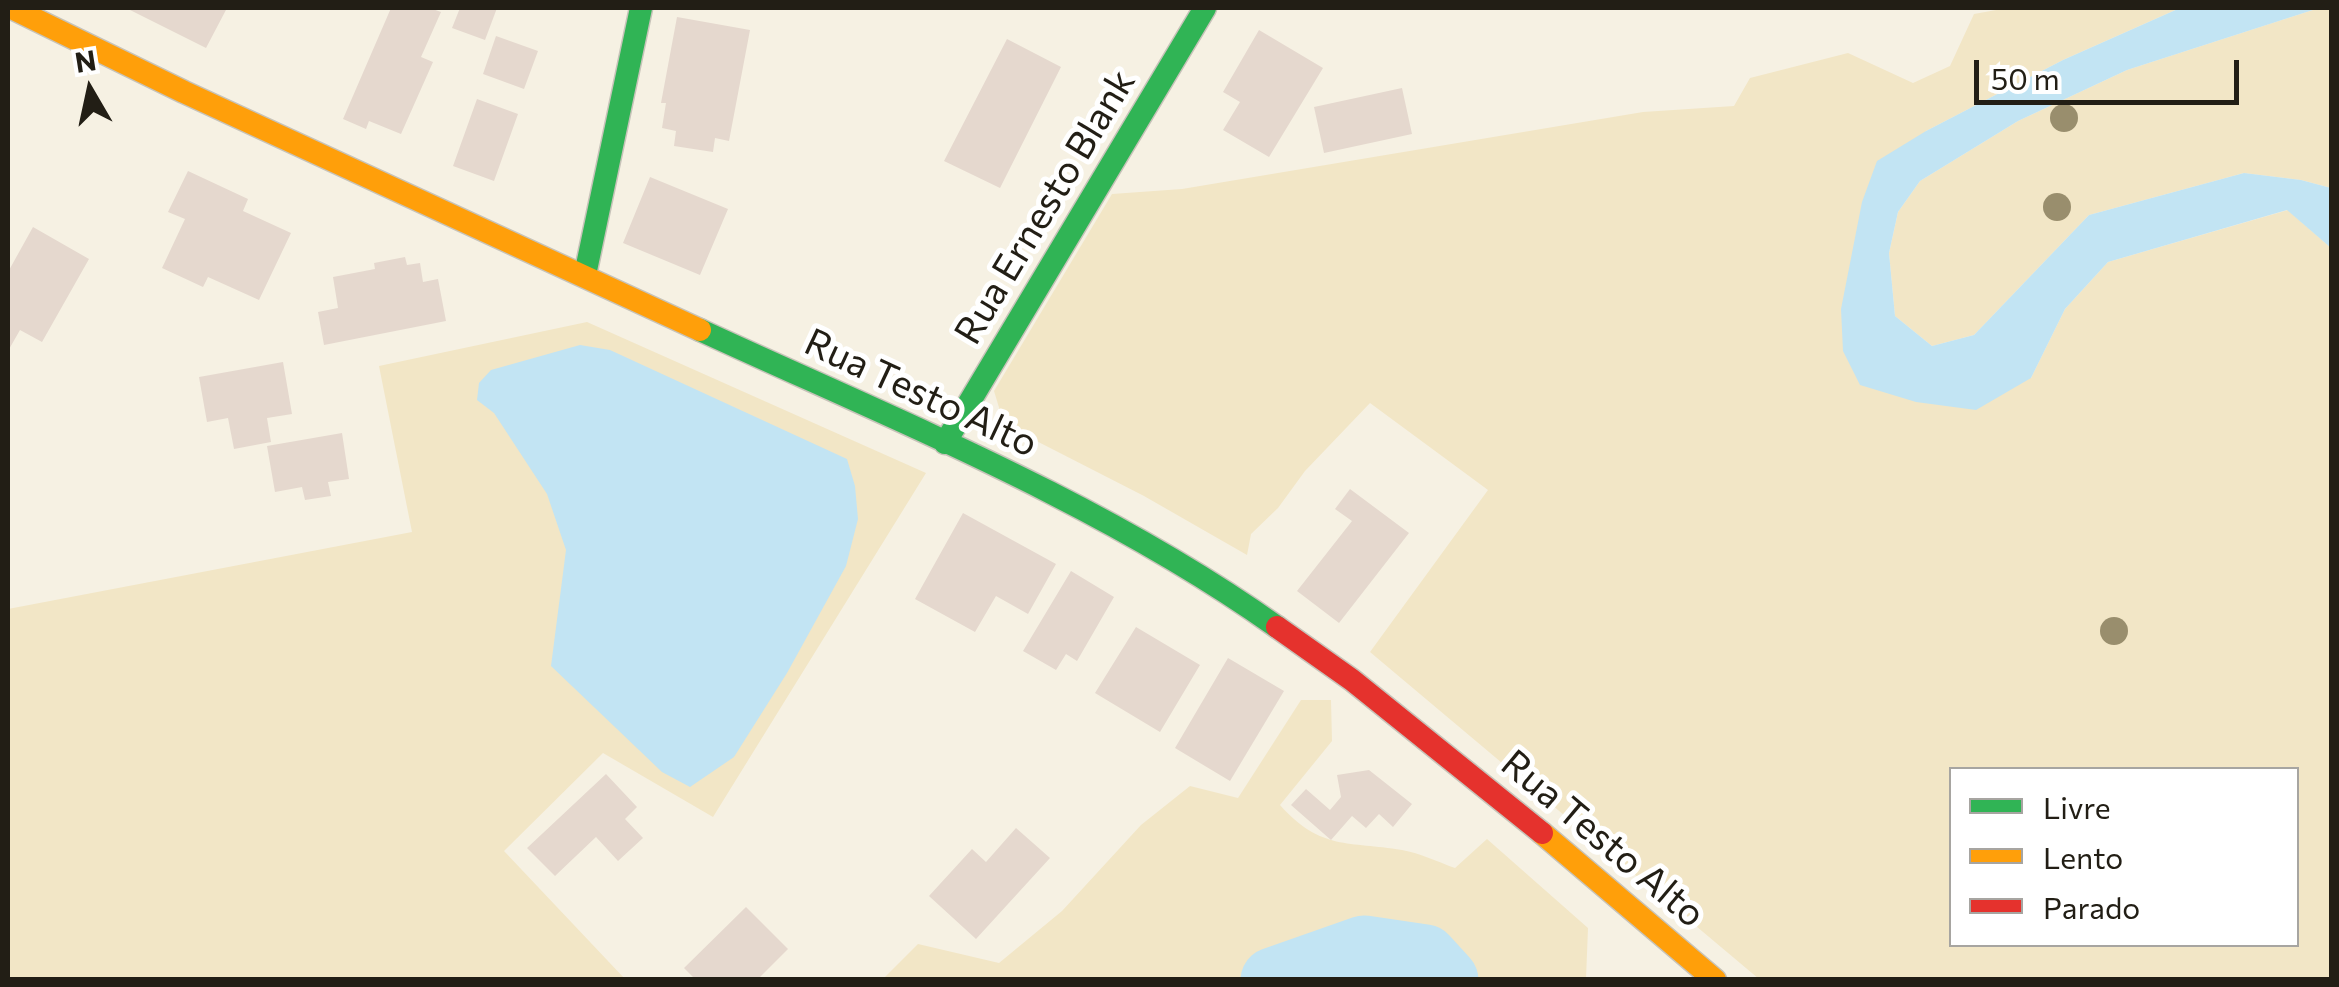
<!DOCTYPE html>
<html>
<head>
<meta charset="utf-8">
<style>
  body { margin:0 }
  #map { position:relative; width:2339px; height:987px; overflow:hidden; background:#f6f1e3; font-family:Commissioner,sans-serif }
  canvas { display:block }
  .frame { position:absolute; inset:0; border:10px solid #221e15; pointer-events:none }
  .legend { position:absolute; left:1949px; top:767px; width:350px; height:180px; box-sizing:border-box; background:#fff; border:2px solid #a7a5a1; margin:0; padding:12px 18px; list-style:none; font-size:30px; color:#221e15 }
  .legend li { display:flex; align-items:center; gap:20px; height:50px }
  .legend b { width:50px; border:2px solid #a7a5a1 }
  .north { position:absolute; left:40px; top:40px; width:100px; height:100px; -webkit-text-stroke:8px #fff; paint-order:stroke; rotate:351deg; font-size:28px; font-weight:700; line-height:40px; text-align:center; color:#221e15 }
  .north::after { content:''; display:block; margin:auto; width:35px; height:45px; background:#221e15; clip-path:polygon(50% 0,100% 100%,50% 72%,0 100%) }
  .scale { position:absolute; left:1974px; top:60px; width:265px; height:45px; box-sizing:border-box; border:5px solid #221e15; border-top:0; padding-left:12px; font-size:30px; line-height:35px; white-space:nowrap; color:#221e15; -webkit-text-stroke:8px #fff; paint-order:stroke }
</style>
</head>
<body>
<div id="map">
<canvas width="2339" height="987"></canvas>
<div class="frame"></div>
<ul class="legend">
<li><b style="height:12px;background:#30b455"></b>Livre</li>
<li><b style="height:12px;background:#ff9f0a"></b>Lento</li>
<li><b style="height:12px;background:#e5322d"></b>Parado</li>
</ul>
<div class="north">N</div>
<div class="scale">50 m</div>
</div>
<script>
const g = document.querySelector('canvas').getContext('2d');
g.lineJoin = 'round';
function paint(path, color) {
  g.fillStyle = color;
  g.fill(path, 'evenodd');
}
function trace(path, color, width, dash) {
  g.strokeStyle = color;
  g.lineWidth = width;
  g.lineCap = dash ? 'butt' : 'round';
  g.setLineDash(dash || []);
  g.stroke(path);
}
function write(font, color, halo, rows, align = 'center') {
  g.font = font + ' Commissioner,sans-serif';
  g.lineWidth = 10;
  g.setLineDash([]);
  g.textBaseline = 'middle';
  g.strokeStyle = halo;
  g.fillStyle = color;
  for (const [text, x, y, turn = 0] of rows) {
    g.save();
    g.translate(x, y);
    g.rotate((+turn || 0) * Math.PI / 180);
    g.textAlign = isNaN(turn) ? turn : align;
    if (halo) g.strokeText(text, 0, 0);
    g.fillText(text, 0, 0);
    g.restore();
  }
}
paint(new Path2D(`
  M2007,8H2180L2063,60L1926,131L1843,351L2031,378L2065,309L2108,262L2288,210L2331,248V979H1759L1370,652L1488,490L1370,403L1305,471L1278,508L1251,534L1247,555L1144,496L1013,429L1001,414L994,391L1112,194L1182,189L1643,112L1734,106L1750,78L1848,53L1913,83L1950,66L1974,14ZM1952,770H2296V944H1952Z
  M2319,8H2331V188L2301,180L2244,173L2089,215L1974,335L1932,346L1895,316L1889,253L1898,212L1920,181L2018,121L2127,70Z
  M587,322L926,473L713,817L603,753L504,851L625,979L8,980V609L412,532L379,366Z
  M1301,700H1331L1332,741L1280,805C1321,851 1349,841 1402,850C1420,853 1438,862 1455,868L1487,839L1588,928L1586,979H883L918,944L999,963L1062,911L1141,825L1190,786L1238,798Z`), '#f2e6c6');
paint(new Path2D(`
  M2180,8H2319L2127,70L2018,121L1920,181L1898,212L1889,253L1895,316L1932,346L1974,335L2089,215L2244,173L2301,180L2331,188V248L2287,210L2108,262L2065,309L2031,378L1976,410L1916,402L1860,385L1843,351L1841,309L1862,202L1877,161L1926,131L2063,60Z
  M580,345L610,350L847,459L855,486L858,519L846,566L787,673L734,757L690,787L662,772L551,666L566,550L547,494L494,413L477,400L479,383L491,370Z`), '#c2e4f3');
trace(new Path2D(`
  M1273,980L1364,948L1425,957L1446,980`), '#c2e4f3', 65);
paint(new Path2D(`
  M126,8H227L206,48Z
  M391,8H430L441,12L421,57L433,62L401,134L369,121L366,129L343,119Z
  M460,8H497L485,40L452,28Z
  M677,17L750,30L729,141L715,138L713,152L674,146L676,131L662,128L666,103H661Z
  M1259,30L1323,68L1269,157L1223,130L1240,102L1223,92Z
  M496,36L538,51L524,89L483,74Z
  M1007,39L1061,67L1000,188L944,161Z
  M1402,88L1412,134L1324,153L1314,107Z
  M477,99L518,114L494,181L453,166Z
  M188,171L248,199L243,211L291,233L259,300L208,277L203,287L162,268L185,219L168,212Z
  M650,177L728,209L700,275L623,243Z
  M33,227L89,259L42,342L20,330L8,351V272Z
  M405,257L407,265L420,263L423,282L438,279L446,321L324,345L318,312L338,308L333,277L375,269L374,263Z
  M283,362L292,414L267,418L271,442L234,449L228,418L207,422L199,377Z
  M342,433L349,479L328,482L331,496L305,500L302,487L275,492L267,446Z
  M1350,489L1409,533L1339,623L1297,591L1352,521L1335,509Z
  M963,513L1056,564L1028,614L996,596L975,632L915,599Z
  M1071,571L1114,597L1077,661L1066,654L1056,670L1023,651Z
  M1136,627L1200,665L1160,732L1095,693Z
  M1228,658L1284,691L1230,781L1175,748Z
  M1369,770L1412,804L1393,827L1379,814L1366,828L1352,816L1331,840L1291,805L1306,789L1330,810L1341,797L1337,775Z
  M606,774L637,807L625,819L643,838L618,861L596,837L555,876L527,848Z
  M1016,828L1050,858L976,939L929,896L972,849L986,862Z
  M746,907L788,949L757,980H696L684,968Z`), '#e5d8ce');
const fast = new Path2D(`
  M585,275L641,8
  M700,330C895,420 1101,502 1277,627
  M945,443L1205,8`);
const slow = new Path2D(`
  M12,8L184,92L700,330
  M1542,833L1715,980`);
const jam = new Path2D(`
  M1277,627L1352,680L1542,833`);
trace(fast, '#c7c3b9', 25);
trace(slow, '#c7c3b9', 25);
trace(jam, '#c7c3b9', 25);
trace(fast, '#30b455', 22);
trace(slow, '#ff9f0a', 22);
trace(jam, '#e5322d', 22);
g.fillStyle = '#998e6d';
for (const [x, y] of [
  [2064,118],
  [2057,207],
  [2114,631]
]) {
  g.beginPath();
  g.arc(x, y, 14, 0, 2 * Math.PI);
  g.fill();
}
write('38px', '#221e15', '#fff', [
  ["Rua Ernesto Blank",1045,207,-59],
  ["Rua Testo Alto",921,393,25],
  ["Rua Testo Alto",1603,839,40]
]);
</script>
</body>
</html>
